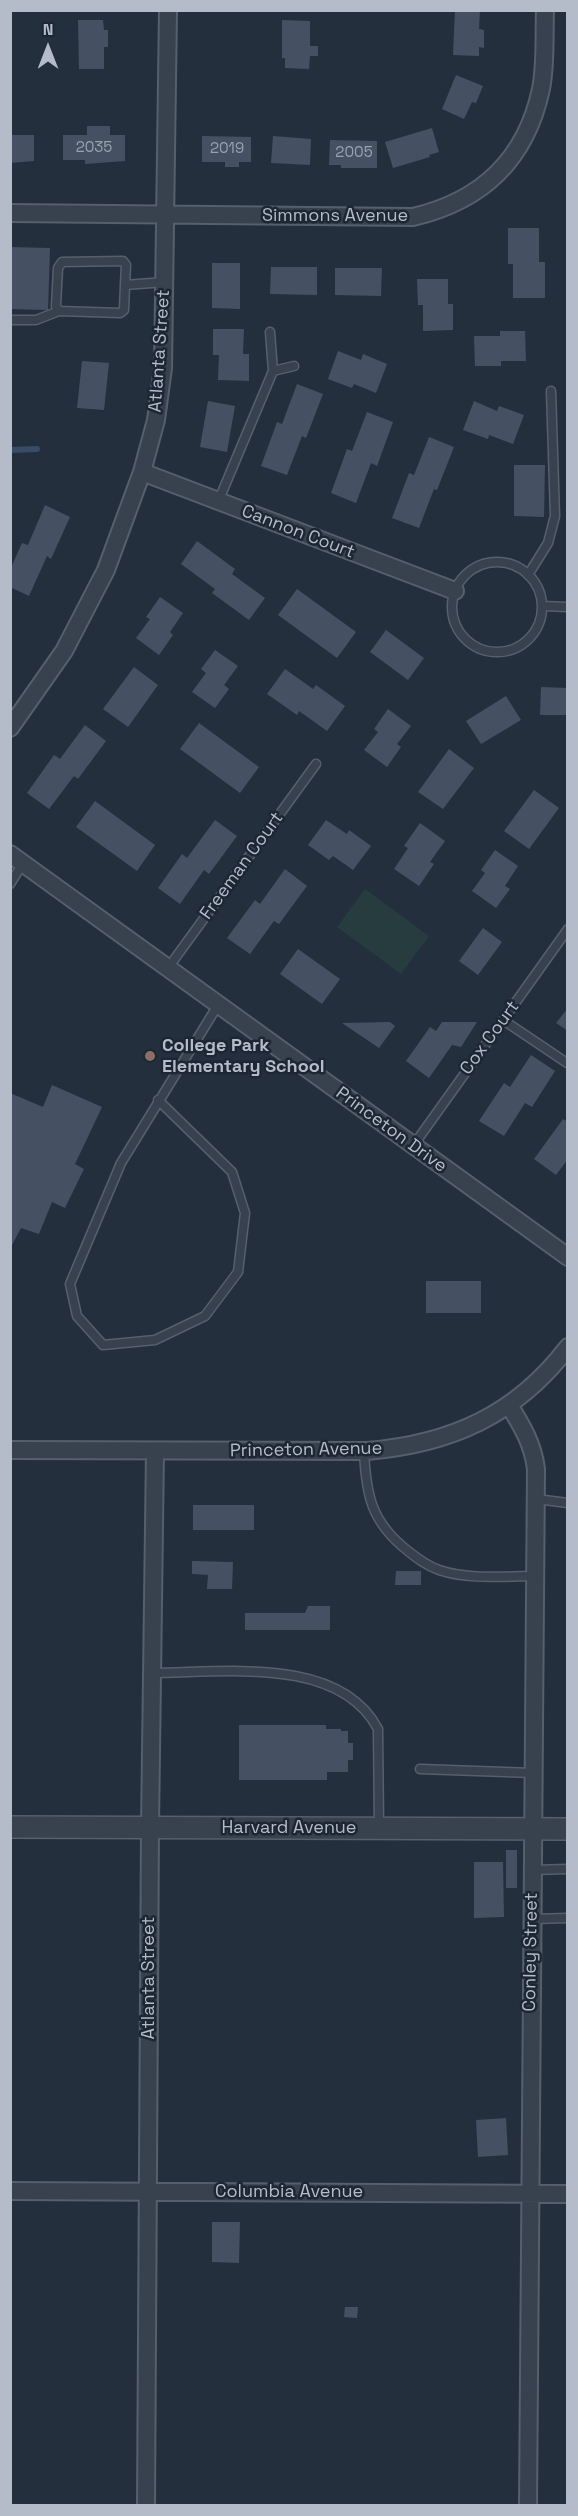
<!DOCTYPE html>
<html>
<head>
<meta charset="utf-8">
<style>
  body { margin:0 }
  #map { position:relative; width:578px; height:2516px; overflow:hidden; background:#242f3e; font-family:"Space Grotesk",sans-serif }
  canvas { display:block }
  .frame { position:absolute; inset:0; border:12px solid #b4bcc9; pointer-events:none }
  .north { position:absolute; left:18px; top:18px; width:60px; height:60px; -webkit-text-stroke:4px #1d2633; paint-order:stroke; rotate:0deg; font-size:16px; font-weight:700; line-height:24px; text-align:center; color:#b4bcc9 }
  .north::after { content:''; display:block; margin:auto; width:21px; height:27px; background:#b4bcc9; clip-path:polygon(50% 0,100% 100%,50% 72%,0 100%) }
</style>
</head>
<body>
<div id="map">
<canvas width="578" height="2516"></canvas>
<div class="frame"></div>
<div class="north">N</div>
</div>
<script>
const g = document.querySelector('canvas').getContext('2d');
g.lineJoin = 'round';
function paint(path, color) {
  g.fillStyle = color;
  g.fill(path, 'evenodd');
}
function trace(path, color, width, dash) {
  g.strokeStyle = color;
  g.lineWidth = width;
  g.lineCap = dash ? 'butt' : 'round';
  g.setLineDash(dash || []);
  g.stroke(path);
}
function write(font, color, halo, rows, align = 'center') {
  g.font = font + ' "Space Grotesk",sans-serif';
  g.lineWidth = 5;
  g.setLineDash([]);
  g.textBaseline = 'middle';
  g.strokeStyle = halo;
  g.fillStyle = color;
  for (const [text, x, y, turn = 0] of rows) {
    g.save();
    g.translate(x, y);
    g.rotate((+turn || 0) * Math.PI / 180);
    g.textAlign = isNaN(turn) ? turn : align;
    if (halo) g.strokeText(text, 0, 0);
    g.fillText(text, 0, 0);
    g.restore();
  }
}
paint(new Path2D(`
  M365,889L429,936L401,974L337,927Z`), '#263c3f');
trace(new Path2D(`
  M10,450L37,449`), '#394c67', 6);
paint(new Path2D(`
  M455,10H480L479,29L484,30V48L479,47V56L453,55Z
  M78,20H103L104,30H108V47H104V69H79Z
  M282,20L310,21V46H318V56H310L309,69L285,68V58H282Z
  M456,75L483,86L476,103L472,102L464,119L442,109Z
  M87,126H110V135H125V161L85,164V160H63V135H87Z
  M432,128L439,152L429,155L430,157L393,168L385,142Z
  M10,135H34V161L10,163Z
  M202,136L251,137V162H239V167H225V162H202Z
  M273,136L311,139L310,165L271,163Z
  M330,140L377,141V168H341V165H329Z
  M508,228H539V262H545V298H513V264H508Z
  M10,247L50,248L48,310L10,309Z
  M212,263H240V309L212,308Z
  M271,267H317V295L270,294Z
  M335,268H382L381,296L335,295Z
  M417,279H448V304H453V330L423,331V305H418Z
  M213,329H244L243,354H249V381L218,380L219,355H213Z
  M500,331H525L526,361H501V366H475L474,336H500Z
  M338,351L361,360L363,354L387,364L376,393L354,384L352,388L328,379Z
  M82,361L109,363L104,410L77,408Z
  M297,384L323,394L306,438L302,436L287,475L261,466L277,422L282,424Z
  M208,401L235,406L227,452L200,447Z
  M474,401L497,411L499,406L524,415L513,444L489,435L488,439L463,430Z
  M367,412L393,422L377,466L371,463L356,503L331,493L347,449L352,451Z
  M429,437L454,447L437,490L434,489L419,528L392,518L409,473L414,475Z
  M514,465H545L544,517L514,516Z
  M45,505L70,517L51,559L47,556L29,596L10,587V570L22,543L28,545Z
  M197,541L235,569L232,574L265,598L249,620L212,593L215,589L181,564Z
  M297,589L356,632L337,658L278,615Z
  M160,597L183,613L170,632L173,635L159,655L136,638L150,619L146,617Z
  M386,630L424,658L408,680L370,652Z
  M215,650L238,666L224,685L229,689L215,708L192,692L206,673L201,669Z
  M134,667L158,685L128,727L103,709Z
  M285,669L313,689L316,685L345,706L327,731L299,711L297,715L267,694Z
  M541,687L568,688V715H540Z
  M506,696L521,720L481,744L466,721Z
  M388,709L411,726L397,744L401,747L387,767L364,750L378,732L374,729Z
  M199,723L259,767L240,793L180,749Z
  M85,725L106,741L78,779L74,776L49,809L27,793L54,755L60,759Z
  M449,749L474,768L443,809L418,792Z
  M534,790L559,808L529,849L504,831Z
  M95,801L155,845L137,871L76,827Z
  M215,820L237,836L209,874L204,870L180,904L158,888L182,854L187,858Z
  M326,820L347,834L349,830L371,846L353,870L333,856L329,860L308,845Z
  M420,823L445,841L430,862L434,864L419,886L394,869L408,848L404,846Z
  M495,850L518,866L505,886L510,889L496,908L472,891L485,873L481,870Z
  M285,869L307,886L279,924L274,921L250,954L227,938L255,900L260,904Z
  M483,928L502,942L478,975L459,961Z
  M298,949L340,979L322,1004L280,974Z
  M568,1008V1031L556,1023Z
  M390,1022L395,1026L379,1048L342,1023Z
  M442,1022H477L461,1047L452,1045L429,1078L406,1061L430,1027L436,1031Z
  M531,1055L555,1071L532,1107L525,1103L504,1136L479,1121L504,1083L510,1087Z
  M52,1085L102,1107L75,1164L84,1169L65,1208L52,1202L39,1234L21,1228L10,1249V1093L43,1107Z
  M563,1119L568,1122V1159L556,1175L534,1159Z
  M426,1281H481V1313H426Z
  M193,1505H254V1530H193Z
  M192,1561L233,1562L232,1589H207L208,1575L192,1574Z
  M396,1571H421V1585H395Z
  M308,1606H330V1630H245V1613H305Z
  M239,1725H326V1729H341V1731H348V1743H353V1760H348V1772H327V1780H239Z
  M506,1850H517V1888H506Z
  M474,1862H503L504,1917L474,1918Z
  M506,2118L508,2155L478,2157L476,2120Z
  M212,2222H240L239,2263L212,2262Z
  M345,2307H358L357,2318L344,2317Z`), '#455162');
const service = new Path2D(`
  M125,285L124,310L120,313L59,311L56,306L58,268L62,262L123,261L126,265L125,285L165,282
  M10,320H36L59,311
  M273,371L294,366
  M218,502L273,371L270,332
  M452 607a45 45 0 1 1 90 0a45 45 0 1 1-90 0Z
  M528,575L548,543L555,516L551,391
  M542,606L568,607
  M10,884L23,863
  M168,968L316,764
  M503,1020L567,1063
  M158,1100L232,1172L245,1213L238,1272L205,1316L155,1340L103,1345L77,1316L70,1284L121,1163L218,1005
  M413,1146L568,929
  M364,1451C366,1495 371,1522 408,1551C418,1559 427,1566 439,1570C469,1580 504,1576 535,1576
  M536,1499L568,1503
  M152,1673C222,1673 339,1655 378,1729L379,1828
  M420,1769L533,1773
  M532,1870L568,1869
  M532,1919L568,1918`);
const minor = new Path2D(`
  M10,213L413,217C482,201 526,159 541,89C546,64 544,36 545,10
  M142,472L455,591
  M10,728L64,651L106,570L142,472L156,420L163,368L168,10
  M10,854L568,1257
  M509,1405C522,1426 533,1444 536,1469L528,2506
  M10,1450L367,1451C451,1444 516,1415 568,1347
  M10,2191L568,2194
  M146,2506L150,1827L155,1451`);
const tertiary = new Path2D(`
  M10,1827L568,1829`);
trace(service, '#565f6c', 11);
trace(minor, '#565f6c', 20);
trace(tertiary, '#565f6c', 24);
trace(service, '#38414e', 8);
trace(minor, '#38414e', 16);
trace(tertiary, '#38414e', 21);
for (const [x, y, r, color] of [
  [150,1056,6,"#8d6e63"]
]) {
  const dot = new Path2D();
  dot.arc(x, y, r, 0, 2 * Math.PI);
  g.fillStyle = color;
  g.fill(dot);
  trace(dot, '#1d2633', 2);
}
write('15px', '#98a1af', null, [
  ["2035",94,148],
  ["2019",227,149],
  ["2005",354,153]
]);
write('18px', '#b4bcc9', '#1d2633', [
  ["Simmons Avenue",335,216],
  ["Atlanta Street",160,351,-86],
  ["Cannon Court",298,532,21],
  ["Freeman Court",242,866,-54],
  ["Cox Court",490,1038,-54],
  ["Princeton Drive",391,1130,36],
  ["Princeton Avenue",306,1450,-1],
  ["Harvard Avenue",289,1828],
  ["Conley Street",531,1952,-89],
  ["Atlanta Street",149,1978,-90],
  ["Columbia Avenue",289,2192]
]);
write('bold 18px', '#b4bcc9', '#1d2633', [
  ["College Park",162,1046],
  ["Elementary School",162,1067]
], 'left');
</script>
</body>
</html>
